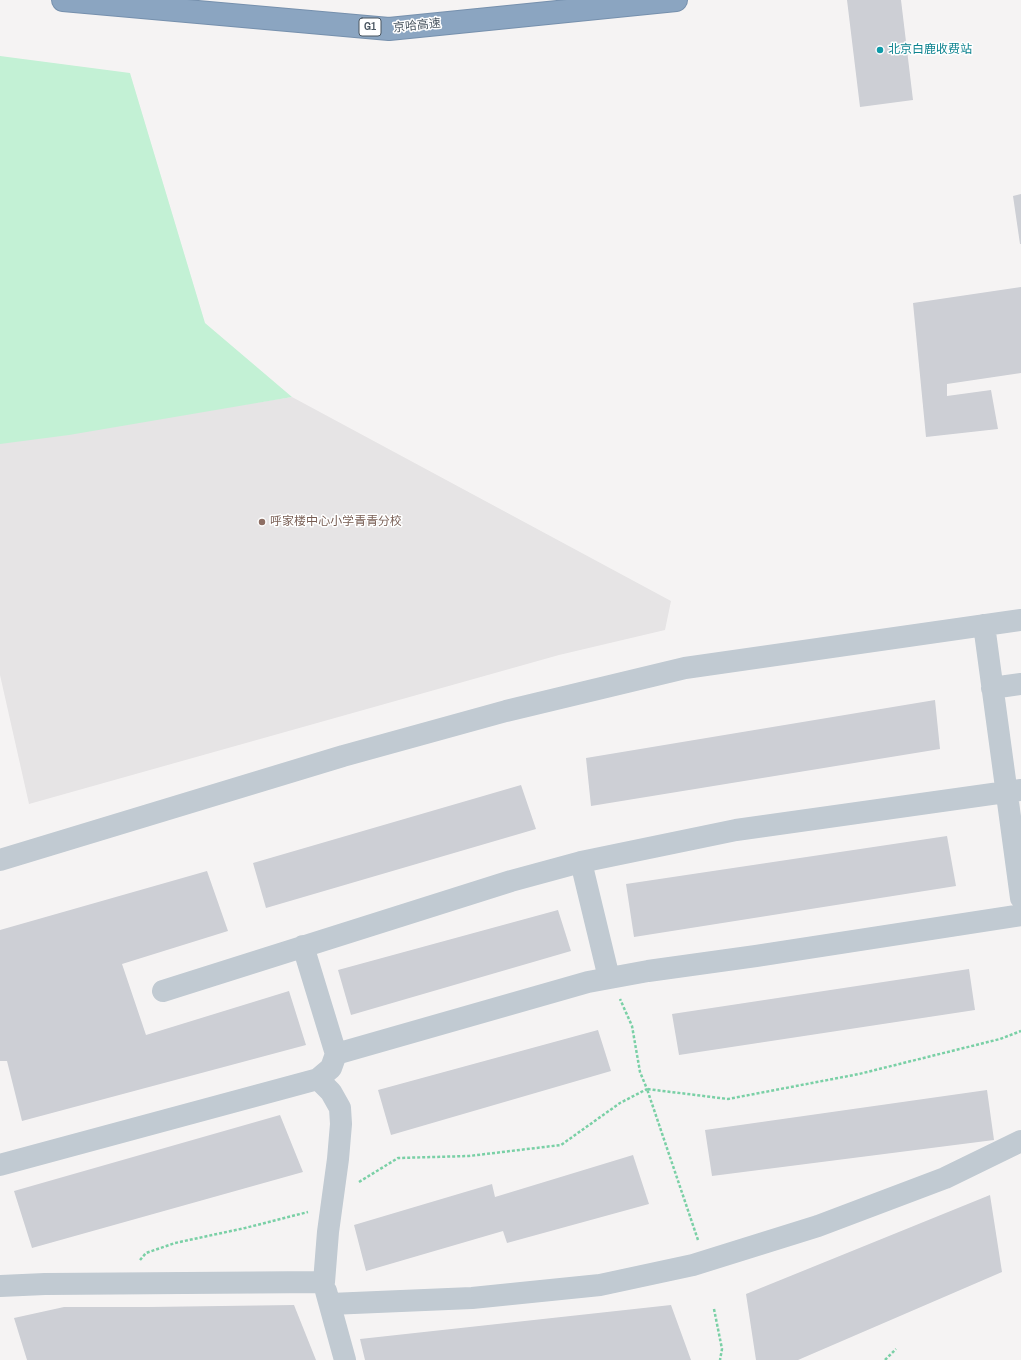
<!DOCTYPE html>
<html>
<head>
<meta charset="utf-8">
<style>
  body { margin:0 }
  canvas { display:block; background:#f5f3f3 }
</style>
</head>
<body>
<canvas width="1021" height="1360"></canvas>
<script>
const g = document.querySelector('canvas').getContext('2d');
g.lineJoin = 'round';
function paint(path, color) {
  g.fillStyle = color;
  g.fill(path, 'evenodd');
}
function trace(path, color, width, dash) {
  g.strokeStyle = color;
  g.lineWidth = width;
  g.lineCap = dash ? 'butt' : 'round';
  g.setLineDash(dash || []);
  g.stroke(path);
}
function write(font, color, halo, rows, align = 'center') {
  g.font = font + ' "Archivo Narrow","Noto Sans SC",sans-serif';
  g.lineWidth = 3;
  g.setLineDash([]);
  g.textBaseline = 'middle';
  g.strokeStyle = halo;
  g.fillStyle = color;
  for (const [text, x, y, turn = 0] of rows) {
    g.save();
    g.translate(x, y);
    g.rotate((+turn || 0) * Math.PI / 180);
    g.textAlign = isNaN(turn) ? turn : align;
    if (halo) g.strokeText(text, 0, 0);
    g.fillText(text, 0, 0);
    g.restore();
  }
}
paint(new Path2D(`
  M292,397L671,601L665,630L559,655L29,804L0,675V443Z`), '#e6e4e5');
paint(new Path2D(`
  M0,56L130,73L205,323L292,397L69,435L0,444Z`), '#c3f1d5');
paint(new Path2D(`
  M847,0H901L913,100L860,107Z
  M1021,194V244H1020L1013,196Z
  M1021,287V373L947,384V396L991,390L998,429L926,437L913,303Z
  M935,700L940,749L591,806L586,758Z
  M521,785L536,829L266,908L253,863Z
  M947,836L956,886L634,937L626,884Z
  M207,871L228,931L122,964L146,1035L289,991L306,1045L22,1121L7,1061H0V930Z
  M558,910L571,951L351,1015L338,970Z
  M969,969L975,1010L679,1055L672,1014Z
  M598,1030L611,1071L391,1135L378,1090Z
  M987,1090L994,1140L712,1176L705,1130Z
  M280,1115L303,1172L32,1248L14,1191Z
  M633,1155L649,1204L507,1243L503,1231L366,1271L354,1225L492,1184L495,1197Z
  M990,1195L1002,1272L798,1360H756L746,1294Z
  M294,1305L316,1360H27L14,1318L64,1307H149Z
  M671,1305L691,1360H365L360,1339Z`), '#cdcfd5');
const highway = new Path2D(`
  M63,0L389,29L676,0`);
trace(highway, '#7690ad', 24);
trace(new Path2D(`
  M359,1182L398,1158L469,1156L561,1145L620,1103L647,1089L640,1072L632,1026L620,999
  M698,1240L647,1089L728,1099L859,1074L1000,1039L1021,1031
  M140,1260L146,1253L175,1243L245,1228L308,1212
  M714,1309L722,1349L720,1360
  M885,1360L896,1349`), '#7ad0a6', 2.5, [3, 2]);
trace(new Path2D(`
  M984,625L1021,898
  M992,688L1021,684
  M0,860L343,756L506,711L685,668L1021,620
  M581,862L609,978
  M163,991L511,881L581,862L736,830L1021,790
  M336,1054L588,982L648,971L756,956L1021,915
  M0,1165L318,1079L331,1068L336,1054L303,946
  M0,1286L45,1284L324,1282L328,1232L338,1159L341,1124L340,1108L331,1092L318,1079
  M326,1291L345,1360
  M330,1304L472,1298L600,1285L693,1265L818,1226L945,1178L1021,1141`), '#c1cad2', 22);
trace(highway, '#8ba5c1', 22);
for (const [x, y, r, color] of [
  [880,50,4,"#0f9aa8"],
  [262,522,4,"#8d6e63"]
]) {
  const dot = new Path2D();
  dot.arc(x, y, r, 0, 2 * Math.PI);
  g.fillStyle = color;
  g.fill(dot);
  trace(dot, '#fff', 1.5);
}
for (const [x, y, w] of [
  [370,27,22]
]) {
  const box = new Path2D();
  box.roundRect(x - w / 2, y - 9, w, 18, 3);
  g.fillStyle = '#fff';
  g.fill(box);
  trace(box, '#4a5661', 1);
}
write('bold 11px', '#4a5661', null, [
  ["G1",370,27]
]);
write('12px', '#4a5661', '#fff', [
  ["京哈高速",417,26,-6]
]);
write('12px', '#0d838f', '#fff', [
  ["北京白鹿收费站",888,50]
], 'left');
write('12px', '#785e54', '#fff', [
  ["呼家楼中心小学青青分校",270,522]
], 'left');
</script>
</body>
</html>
